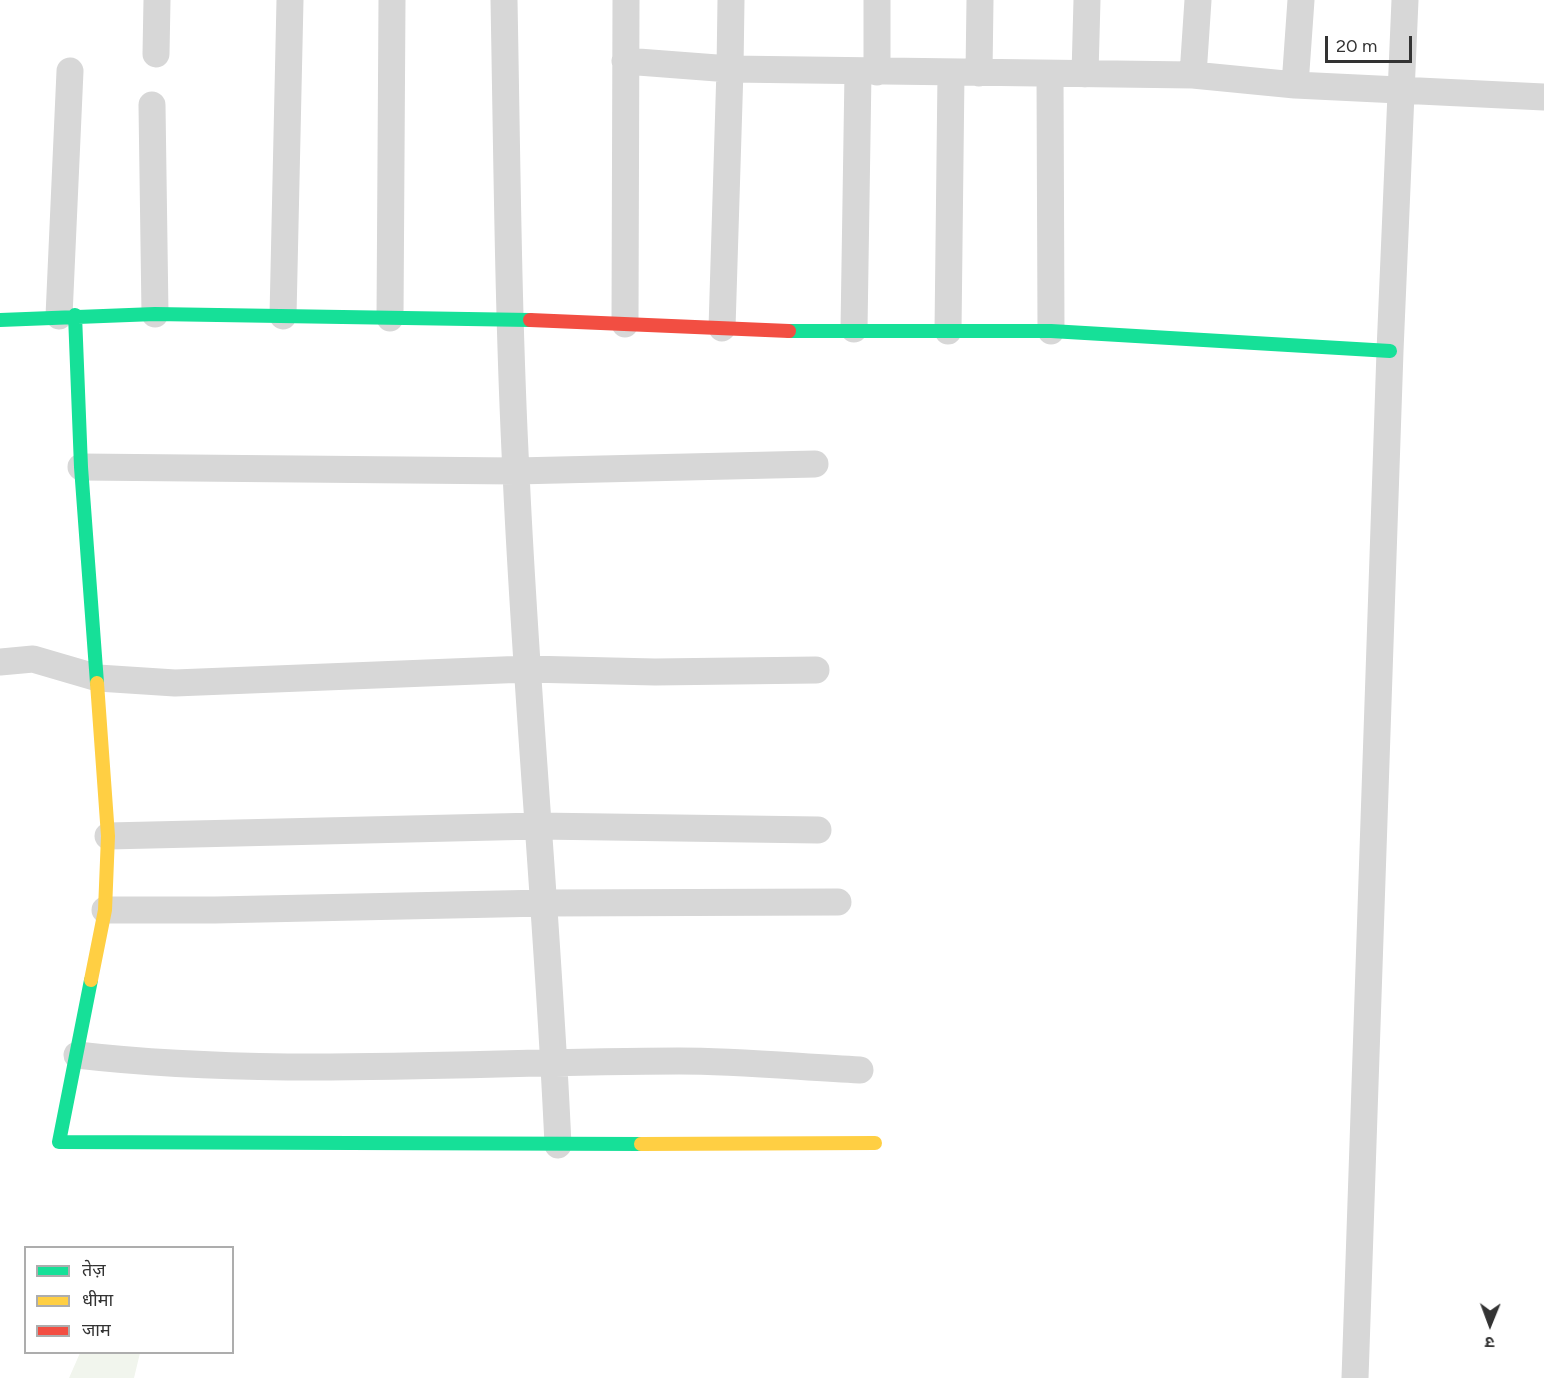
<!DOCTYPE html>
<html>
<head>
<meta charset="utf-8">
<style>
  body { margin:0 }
  #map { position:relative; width:1544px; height:1378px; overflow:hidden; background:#fff; font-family:Figtree,"Noto Sans Devanagari",sans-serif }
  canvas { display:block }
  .legend { position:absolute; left:24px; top:1246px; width:210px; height:108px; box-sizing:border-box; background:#fff; border:2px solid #adadad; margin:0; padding:8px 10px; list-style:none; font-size:18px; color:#333 }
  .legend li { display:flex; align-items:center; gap:12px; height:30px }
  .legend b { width:30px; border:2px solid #adadad }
  .north { position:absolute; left:1460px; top:1294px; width:60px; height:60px; -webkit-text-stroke:4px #fff; paint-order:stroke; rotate:181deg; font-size:16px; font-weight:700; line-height:24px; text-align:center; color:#333 }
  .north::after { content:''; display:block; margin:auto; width:21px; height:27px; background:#333; clip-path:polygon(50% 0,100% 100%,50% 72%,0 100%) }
  .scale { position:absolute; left:1325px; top:36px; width:87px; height:27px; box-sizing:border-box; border:3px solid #333; border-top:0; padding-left:8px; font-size:18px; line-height:21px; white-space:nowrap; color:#333; -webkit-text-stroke:4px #fff; paint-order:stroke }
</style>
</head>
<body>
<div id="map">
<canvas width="1544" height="1378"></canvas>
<ul class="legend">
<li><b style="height:8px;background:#16e098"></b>तेज़</li>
<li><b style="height:8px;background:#ffcf43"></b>धीमा</li>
<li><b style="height:8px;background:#f24e42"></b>जाम</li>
</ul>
<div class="north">उ</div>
<div class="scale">20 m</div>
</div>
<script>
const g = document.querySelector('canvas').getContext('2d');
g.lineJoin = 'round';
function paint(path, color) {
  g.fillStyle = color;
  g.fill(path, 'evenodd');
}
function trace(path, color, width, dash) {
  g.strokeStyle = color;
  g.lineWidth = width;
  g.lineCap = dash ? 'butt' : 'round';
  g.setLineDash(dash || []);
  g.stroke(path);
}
paint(new Path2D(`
  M80,1353V1352L140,1353L134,1378H69Z`), '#f1f5ed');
trace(new Path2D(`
  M504,0C507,157 508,315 516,472C526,697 548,921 558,1145
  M731,0L730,69L1193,75L1295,85L1544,97
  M156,54L157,0
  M625,61L730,69L722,328
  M877,72V0
  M979,73L980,0
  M1050,74L1051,331
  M1085,74L1087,0
  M1193,75L1198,0
  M1295,85L1301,0
  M152,105L155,314
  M59,316L70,71
  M283,316L290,0
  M390,318L392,0
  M625,324L626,0
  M854,329L858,72
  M948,331L951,73
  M81,467L516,471L815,464
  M0,662L33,659L98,678L175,683L527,669L655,672L816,670
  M108,836L538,826L818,830
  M105,910H215L546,903L838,902
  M77,1055C277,1078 478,1061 679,1061C739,1061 799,1067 860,1070
  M1355,1378L1390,351L1405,0`), '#d7d7d7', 27);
trace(new Path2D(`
  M75,315L81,467L97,683
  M0,320L155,314L530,320
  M789,331H1051L1390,351
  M91,980L59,1142L641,1144`), '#16e098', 14);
trace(new Path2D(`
  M91,980L105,910L108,836L97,683
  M641,1144L875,1143`), '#ffcf43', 14);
trace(new Path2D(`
  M530,320L789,331`), '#f24e42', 14);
</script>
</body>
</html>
